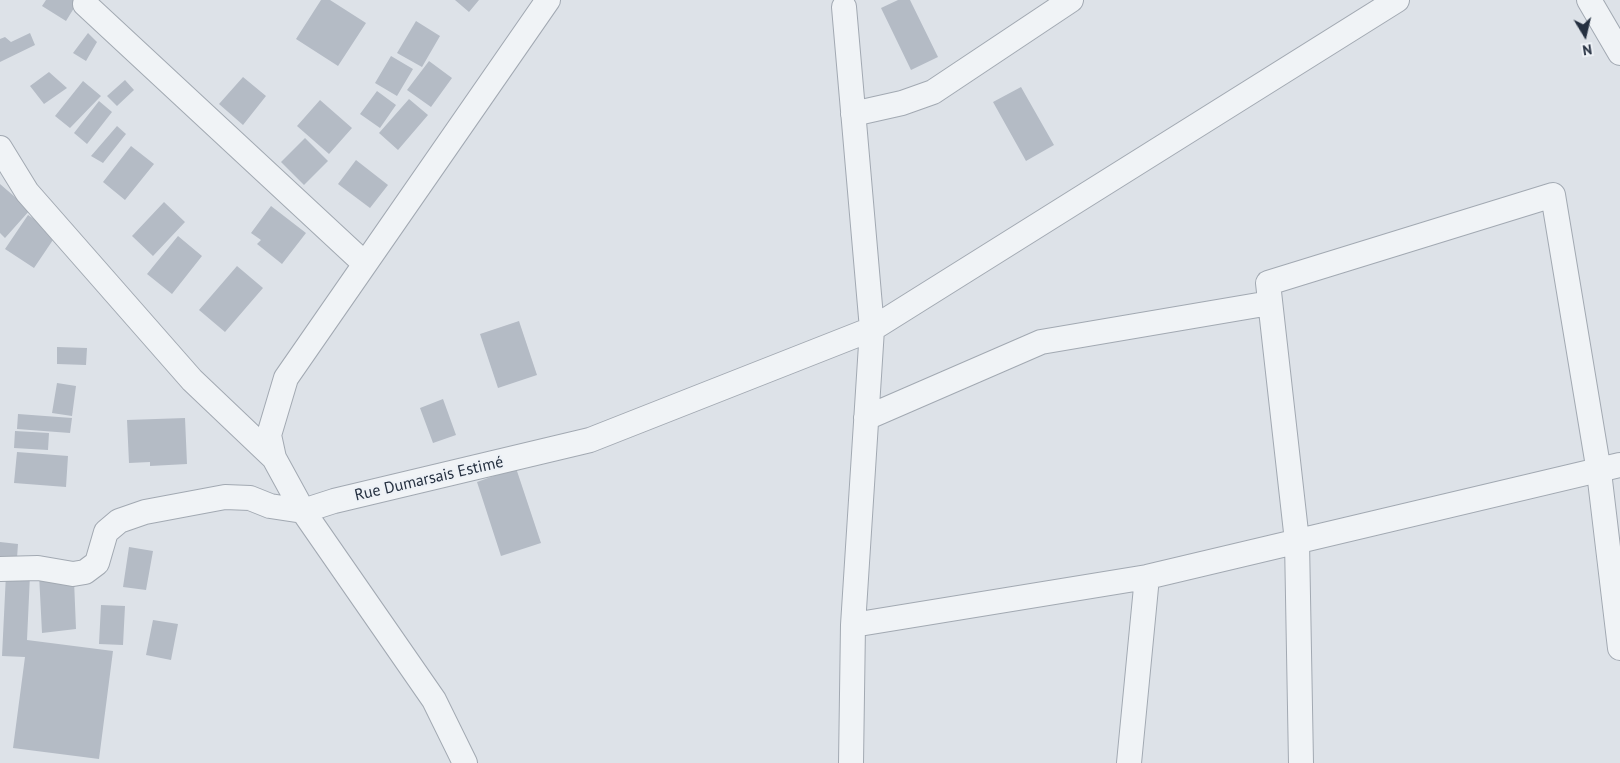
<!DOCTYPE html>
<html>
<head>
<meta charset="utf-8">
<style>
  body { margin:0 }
  #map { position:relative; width:1620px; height:763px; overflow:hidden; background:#dde2e8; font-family:"PT Sans",sans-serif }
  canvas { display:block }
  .north { position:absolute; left:1560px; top:10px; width:50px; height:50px; -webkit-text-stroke:4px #edf1f6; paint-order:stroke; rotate:171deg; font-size:14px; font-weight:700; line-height:20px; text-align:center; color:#253040 }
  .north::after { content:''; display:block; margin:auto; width:18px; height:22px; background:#253040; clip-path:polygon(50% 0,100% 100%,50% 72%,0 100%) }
</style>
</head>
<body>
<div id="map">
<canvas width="1620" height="763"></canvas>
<div class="north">N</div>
</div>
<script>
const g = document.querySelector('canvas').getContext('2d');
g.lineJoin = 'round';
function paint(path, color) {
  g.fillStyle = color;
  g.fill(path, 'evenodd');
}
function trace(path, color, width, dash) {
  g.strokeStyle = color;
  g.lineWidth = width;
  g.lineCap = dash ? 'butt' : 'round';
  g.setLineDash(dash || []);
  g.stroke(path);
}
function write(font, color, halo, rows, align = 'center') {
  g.font = font + ' "PT Sans",sans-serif';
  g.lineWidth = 4;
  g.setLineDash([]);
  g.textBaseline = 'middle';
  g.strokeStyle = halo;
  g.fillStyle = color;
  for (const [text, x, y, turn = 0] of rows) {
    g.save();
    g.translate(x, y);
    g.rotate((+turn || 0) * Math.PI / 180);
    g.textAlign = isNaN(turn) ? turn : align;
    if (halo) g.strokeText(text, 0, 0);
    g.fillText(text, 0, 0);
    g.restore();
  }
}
paint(new Path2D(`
  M46,0H79L66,21L42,6Z
  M321,0H330L366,23L338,66L296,39Z
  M455,0H479L469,12Z
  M898,0H910L938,57L911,70L881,8Z
  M416,21L440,36L422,67L397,53Z
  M30,33L35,45L0,62V39L5,37L11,42Z
  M88,33L97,42L86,61L73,53Z
  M391,56L413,69L397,96L375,83Z
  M429,61L452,78L431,107L407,90Z
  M49,72L67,88L44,104L30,86Z
  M243,77L266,96L243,125L219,104Z
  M125,80L134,90L117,106L107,96Z
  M83,81L101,96L70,128L55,116Z
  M1021,87L1054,145L1026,161L993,102Z
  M377,91L396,105L380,128L360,114Z
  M409,99L428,115L398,150L379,133Z
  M320,100L352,128L329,154L297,126Z
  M99,101L112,112L87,144L74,133Z
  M117,126L126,134L103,163L91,156Z
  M305,138L328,161L304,185L281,162Z
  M131,146L154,164L125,200L103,182Z
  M356,160L388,185L370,208L338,184Z
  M0,184L30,210L5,238L0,233Z
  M164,202L185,222L153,256L132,236Z
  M271,206L306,233L282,264L257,244L261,240L251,233Z
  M28,215L57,234L34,268L5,249Z
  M178,236L202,256L172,294L147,274Z
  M237,266L263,288L225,332L199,310Z
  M519,321L537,375L498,388L480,334Z
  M57,347L87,348L86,365L57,364Z
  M57,383L76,386L72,416L52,413Z
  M443,399L456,435L433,443L420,408Z
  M18,414L72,418L70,433L17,429Z
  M185,418L187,464L150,466V462L129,463L127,420Z
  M15,431L49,433L48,450L14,448Z
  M17,452L68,456L66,487L14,483Z
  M516,468L541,543L501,556L477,482Z
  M0,542L18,544L17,558L0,560Z
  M129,547L153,551L146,590L123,587Z
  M6,574L30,575L27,640L113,651L99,759L13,748L25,657L2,656Z
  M39,574L74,580L76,629L42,633Z
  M101,605L125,606L123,645L99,644Z
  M153,620L178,624L171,660L146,655Z`), '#b4bbc5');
const minor = new Path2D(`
  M1589,0L1620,53
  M85,4L365,264
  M844,7L872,329L853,625L851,763
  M853,114L902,103L933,92L1071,0
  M0,148L27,192L192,380L274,458
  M866,418L1041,342L1270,303
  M0,569L38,568L73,574L85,572L97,563L106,532L119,521L145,512L225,497L250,498L270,506L303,511L334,501L590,440L872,329L1397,0
  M853,625L1147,577L1620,465
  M465,763L434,700L303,511L274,458L269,435L286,378L548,0
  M1129,763L1147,577
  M1301,763L1297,541L1268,283L1553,195L1599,472L1620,648`);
trace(minor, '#a2a9b2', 26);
trace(minor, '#f0f3f6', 24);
write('16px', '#253040', '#edf1f6', [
  ["Rue Dumarsais Estimé",429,479,-13]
]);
</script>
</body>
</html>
